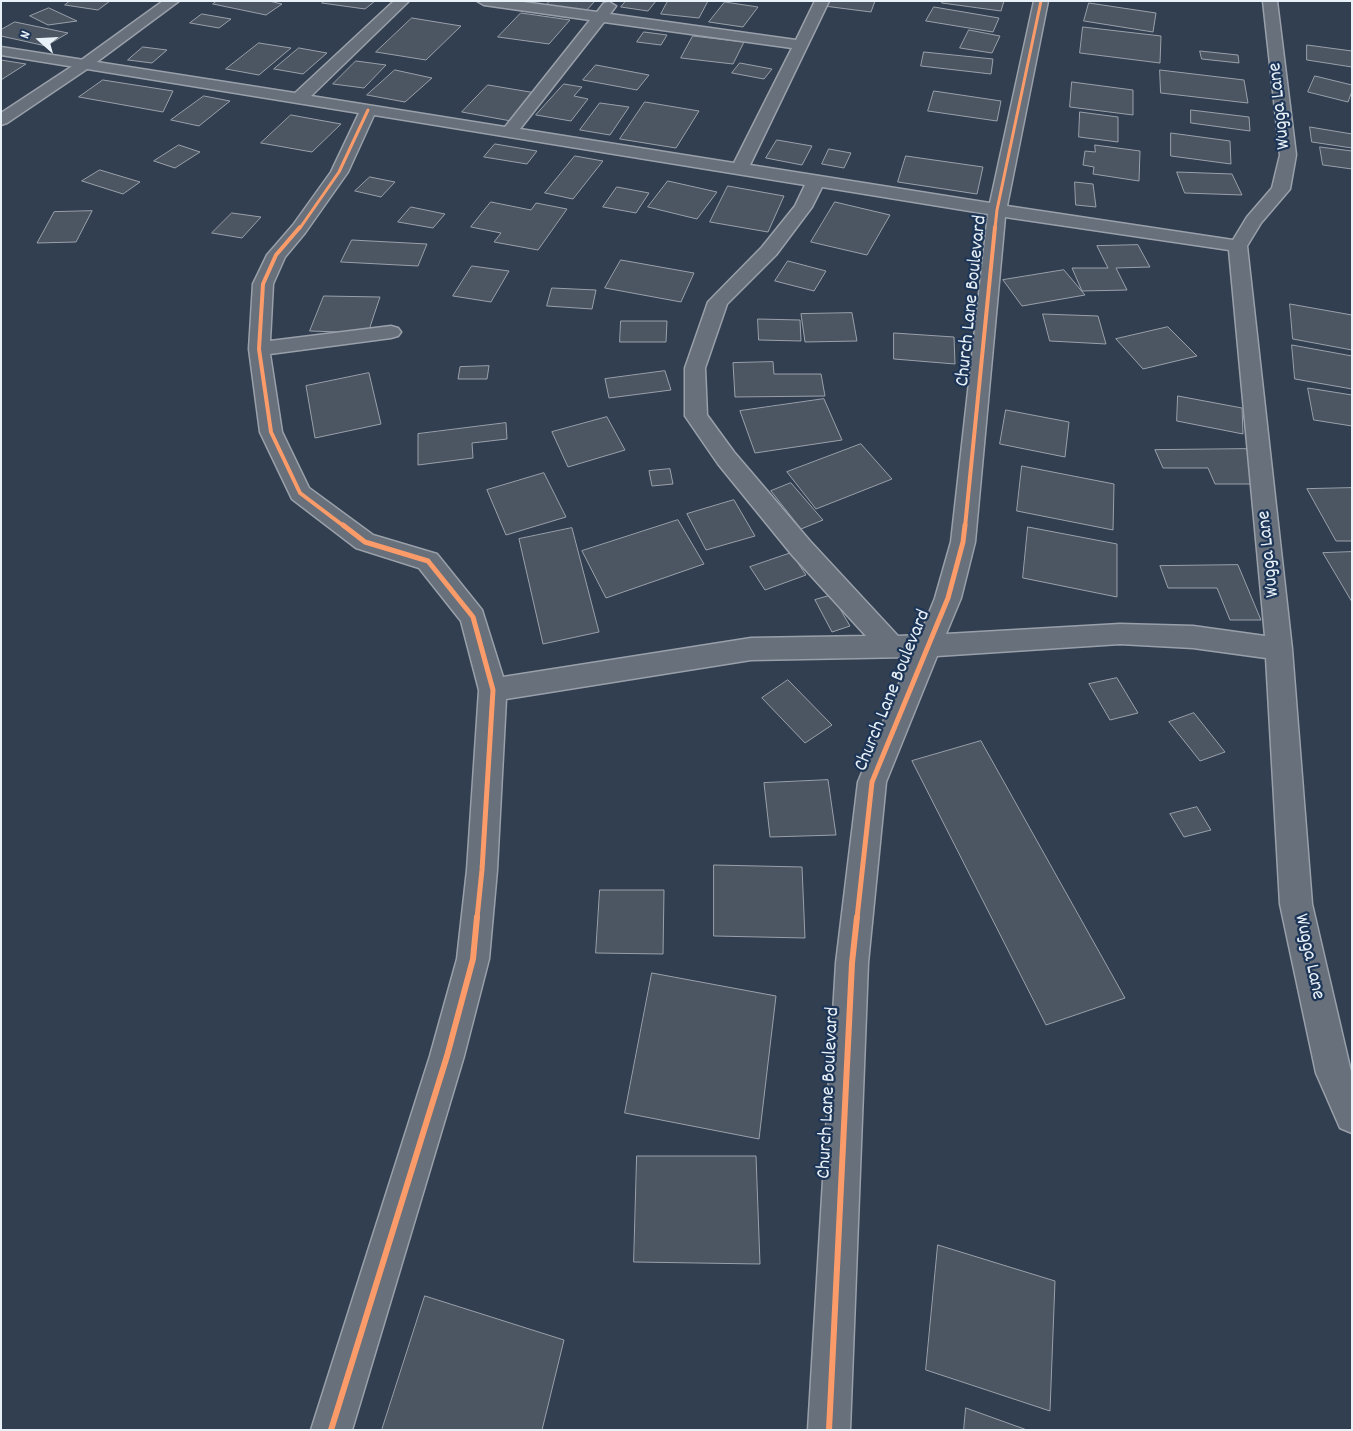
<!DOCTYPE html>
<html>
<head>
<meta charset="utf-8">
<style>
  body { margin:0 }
  #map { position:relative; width:1353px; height:1431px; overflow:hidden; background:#323f50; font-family:Dekko,sans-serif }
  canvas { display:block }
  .frame { position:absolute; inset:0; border:2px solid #e8f1f8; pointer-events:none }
  .north { position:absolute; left:15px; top:15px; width:50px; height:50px; -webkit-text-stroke:4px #1d3557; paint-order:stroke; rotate:289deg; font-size:14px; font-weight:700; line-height:20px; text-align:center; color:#e8f1f8 }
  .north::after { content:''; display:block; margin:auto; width:18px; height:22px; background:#e8f1f8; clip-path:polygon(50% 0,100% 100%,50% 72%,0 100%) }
</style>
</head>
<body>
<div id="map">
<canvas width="1353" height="1431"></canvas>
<div class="frame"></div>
<div class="north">N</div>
</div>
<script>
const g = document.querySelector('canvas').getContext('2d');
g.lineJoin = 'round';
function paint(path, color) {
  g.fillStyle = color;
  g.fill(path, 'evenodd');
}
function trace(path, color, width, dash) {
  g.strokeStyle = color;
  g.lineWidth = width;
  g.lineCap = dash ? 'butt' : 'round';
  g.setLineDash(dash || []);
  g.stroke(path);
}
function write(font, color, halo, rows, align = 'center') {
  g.font = font + ' Dekko,sans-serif';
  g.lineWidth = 4.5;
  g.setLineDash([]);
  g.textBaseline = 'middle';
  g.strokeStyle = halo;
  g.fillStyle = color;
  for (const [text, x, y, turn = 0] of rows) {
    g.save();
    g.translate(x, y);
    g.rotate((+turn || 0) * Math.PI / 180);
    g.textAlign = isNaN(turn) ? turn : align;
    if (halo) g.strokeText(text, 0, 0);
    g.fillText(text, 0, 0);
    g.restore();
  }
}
const building = new Path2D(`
  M70,1H110L98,10L65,5Z
  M217,1H269L282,4L266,15L213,4Z
  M324,1H375L365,9L322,3Z
  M550,1H595L584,13L545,6Z
  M626,1H656L648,11L621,7Z
  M668,1H708L699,18L661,14Z
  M826,1H875L871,12L824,6Z
  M943,1H1004L1001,11L942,3Z
  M725,2L758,7L743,27L709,22Z
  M1089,3L1156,13L1153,32L1084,21Z
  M934,7L999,18L993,32L926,21Z
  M49,8L77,21L48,25L30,16Z
  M521,13L570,20L549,44L498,37Z
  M202,14L231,19L219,28L190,23Z
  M412,18L461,26L426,60L376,52Z
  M15,22L68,33L46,46L1,36V30Z
  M1083,27L1161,36L1160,63L1080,53Z
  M969,30L1000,36L992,53L960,48Z
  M644,32L667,35L661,45L637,42Z
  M693,36L744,42L733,64L681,58Z
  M259,43L291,48L259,75L226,69Z
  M1307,45L1352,51V67L1307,60Z
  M143,47L167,50L152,63L128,60Z
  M299,48L327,53L303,74L274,69Z
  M1200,51L1238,55L1239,63L1202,59Z
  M924,52L993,59L991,74L921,66Z
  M1,60L26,64L1,80Z
  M356,61L386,65L364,88L333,84Z
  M740,63L772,69L764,79L732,73Z
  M596,65L649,75L637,90L583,80Z
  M395,70L432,78L405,102L367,95Z
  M1160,70L1244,80L1248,103L1161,93Z
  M1315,76L1352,85V91L1348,102L1308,92Z
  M103,80L173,91L163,112L79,97Z
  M1072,82L1133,90V115L1070,107Z
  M564,84L582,87L574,96L588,99L571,121L536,115Z
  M488,85L536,93L511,121L462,112Z
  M934,91L1001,101L997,121L928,111Z
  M204,96L230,101L199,126L171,120Z
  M645,102L699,111L676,148L620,139Z
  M600,103L629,107L610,135L580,130Z
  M1191,110L1249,117L1250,131L1191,123Z
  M1080,112L1118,117V142L1079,137Z
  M291,115L341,124L312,152L261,143Z
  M1310,127L1352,134V148L1312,142Z
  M1171,133L1230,141L1231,164L1171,156Z
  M777,140L812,146L802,165L766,158Z
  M495,144L537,151L527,164L484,157Z
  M179,145L200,152L175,168L154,161Z
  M1095,145L1140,151L1139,181L1093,174L1094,167L1083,165L1085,151L1095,152Z
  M1320,147L1352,151V169L1323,165Z
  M829,149L851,153L844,168L822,164Z
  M575,156L603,161L573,199L545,193Z
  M906,156L983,167L977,194L898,182Z
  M100,170L140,182L123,194L82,181Z
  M1177,172L1232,174L1242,195L1185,193Z
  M370,177L395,182L381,197L355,191Z
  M668,181L717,192L697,219L648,207Z
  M1075,182L1093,184L1096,207L1076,205Z
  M728,186L784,196L768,232L710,222Z
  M617,187L649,193L636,213L603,207Z
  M491,202L531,210L536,203L567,209L538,250L494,242L501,233L471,227Z
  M835,202L890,215L867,255L811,242Z
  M411,207L445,214L433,228L398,222Z
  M92,211L76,242L37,243L54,212Z
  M232,213L261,217L242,238L212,233Z
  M352,240L427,244L418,266L341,262Z
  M1138,245L1150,267L1116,268L1127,290L1082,291L1072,268H1108L1097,246Z
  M621,260L694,273L681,302L605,288Z
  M788,261L826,271L814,291L775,281Z
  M472,266L509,271L491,302L453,296Z
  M1064,270L1085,295L1022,306L1003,280Z
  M552,288L596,290L592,309L547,306Z
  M324,296L380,297L368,333L310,331Z
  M1290,304L1352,315V350L1293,339Z
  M852,313L857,341L805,342L801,314Z
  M1043,314L1098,316L1106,344L1050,341Z
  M758,319L800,320L801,341L759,340Z
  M621,321H667L666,342H620Z
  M1168,327L1197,356L1143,369L1116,339Z
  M894,333L954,337L955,364L894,359Z
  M1292,345L1352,356V389L1295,379Z
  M773,362L774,374H821L825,396L735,397L733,363Z
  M489,366L487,379H458L460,367Z
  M665,371L671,390L609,398L605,379Z
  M369,373L381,424L315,438L306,386Z
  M1308,388L1352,395V426L1314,420Z
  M1178,396L1242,408L1243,434L1177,421Z
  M824,399L842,440L755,453L740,411Z
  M1006,410L1069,422L1065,457L1000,444Z
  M607,417L625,450L568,467L552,432Z
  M506,423L507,439L472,443L473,458L418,465V434Z
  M861,444L892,479L816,509L787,472Z
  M1246,449L1262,484H1215L1208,468H1163L1155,450Z
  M1022,466L1114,484L1113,530L1017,511Z
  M670,469L673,484L652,486L649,471Z
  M544,473L566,517L506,535L487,490Z
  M791,483L823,520L801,529L771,491Z
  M1352,488V541H1336L1307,489Z
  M734,500L755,536L706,550L687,514Z
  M678,520L704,564L606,598L582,551Z
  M1028,527L1117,544V597L1023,578Z
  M572,528L599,632L543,644L519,539Z
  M1352,552V602L1323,553Z
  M791,553L806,575L765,590L750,567Z
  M1238,565L1261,620H1230L1217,588H1168L1160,566Z
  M832,595L850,626L832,632L815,600Z
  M1117,678L1138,713L1110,720L1089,684Z
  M788,680L832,725L805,743L762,698Z
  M1194,713L1225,752L1200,761L1169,722Z
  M981,741L1125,998L1046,1025L912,761Z
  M828,780L836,835L770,837L764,783Z
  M1197,807L1211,830L1184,837L1170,814Z
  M714,865L802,867L805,938L714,936Z
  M600,890H664L663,954L596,953Z
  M652,973L776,996L759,1139L625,1113Z
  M637,1156H756L760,1264L634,1262Z
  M938,1245L1055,1281L1050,1411L926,1370Z
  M425,1296L564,1340L542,1430H382Z
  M966,1408L1027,1430H964Z`);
paint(building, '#4c5663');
trace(building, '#99a0aa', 1);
const minor = new Path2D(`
  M394,1H409L311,96L505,127L590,20L484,5L477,1H516L597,12L604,3L609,2L616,6L610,14L796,40L815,1H829L750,165L990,203L1034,1H1048L1007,206L1233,240L1247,217L1272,188L1280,155L1263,1H1277L1296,155L1290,189L1261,223L1247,246L1292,649L1312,904L1352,1076V1133L1340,1128L1316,1073L1280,904L1266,658L1193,648L1120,644L937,656L886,782L868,963L850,1430H808L836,963L858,782L910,657L751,660L506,699L497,870L489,959L464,1056L352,1430H311L430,1056L457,959L467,870L479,690L461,621L419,568L356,548L292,499L260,432L249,349L253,284L267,255L293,225L331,172L359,113L1,55V47L295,93ZM604,22L792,48L734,163L520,129ZM374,115L805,185L795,206L762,247L708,302L685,368V416L718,464L792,555L866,636L751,638L503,677L482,610L437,554L373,535L309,488L282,432L270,354L391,338L398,336L401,332L398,328L391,326L270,341L273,284L285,257L305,233L348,172ZM822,187L988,214L951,542L935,598L920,635L898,636L810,541L734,452L707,415L705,368L727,304L776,255L812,207ZM1005,217L1229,250L1265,636L1193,626L1120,624L946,634L961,598L975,542Z`);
const tertiary = new Path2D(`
  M163,1H179L90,67L7,123L1,125V113L80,61Z`);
trace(minor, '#99a0aa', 3);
trace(tertiary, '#99a0aa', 3);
paint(minor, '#67707b');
paint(tertiary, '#67707b');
trace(new Path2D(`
  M300,228L339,172L368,110
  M995,228L997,210L1041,1`), '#fa9b69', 3);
trace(new Path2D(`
  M300,227L276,255L263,284L259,349L271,432L300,493L345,527
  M965,527L995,227`), '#fa9b69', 4);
trace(new Path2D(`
  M343,525L365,542L428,561L473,617L493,690L482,870L477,918
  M857,918L872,782L948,598L963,542L965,525`), '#fa9b69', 5);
trace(new Path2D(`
  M331,1430L447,1056L473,959L477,917
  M829,1430L852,963L857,917`), '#fa9b69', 6);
write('20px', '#e8f1f8', '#1d3557', [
  ["Wugga Lane",1281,106,-96],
  ["Church Lane Boulevard",973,301,-84],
  ["Wugga Lane",1270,554,-96],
  ["Church Lane Boulevard",894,691,-68],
  ["Wugga Lane",1308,957,78],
  ["Church Lane Boulevard",830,1093,-87]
]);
</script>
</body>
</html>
